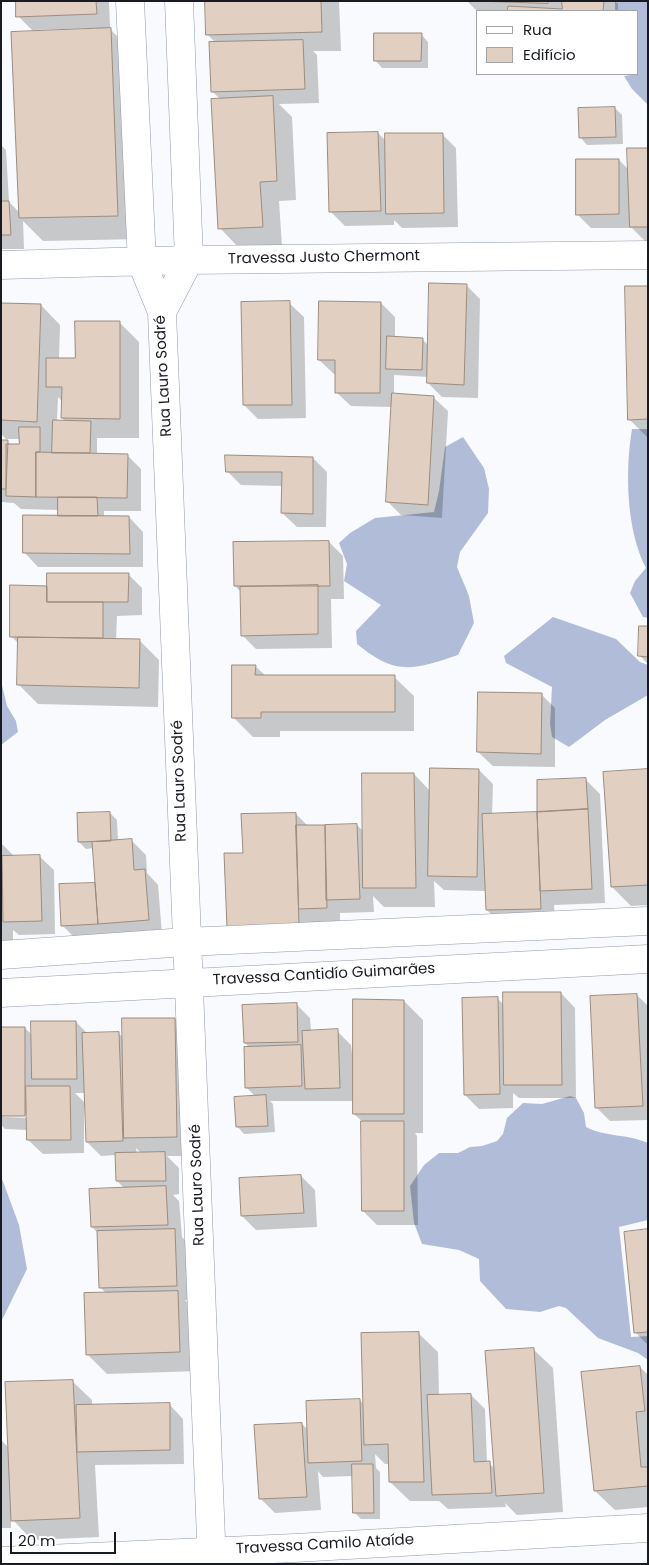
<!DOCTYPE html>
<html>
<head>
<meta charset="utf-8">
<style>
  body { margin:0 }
  #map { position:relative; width:649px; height:1565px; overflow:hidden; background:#f8fafd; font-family:Poppins,sans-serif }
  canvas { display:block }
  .frame { position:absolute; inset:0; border:2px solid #181b22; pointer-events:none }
  .legend { position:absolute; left:476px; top:10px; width:162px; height:65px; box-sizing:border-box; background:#fff; border:1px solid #a3a4a7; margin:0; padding:6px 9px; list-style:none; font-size:15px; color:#181b22 }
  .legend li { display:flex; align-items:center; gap:10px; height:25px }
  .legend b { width:25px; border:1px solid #a3a4a7 }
  .scale { position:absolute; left:10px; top:1532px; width:106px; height:22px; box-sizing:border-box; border:2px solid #181b22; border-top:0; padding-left:6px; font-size:15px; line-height:18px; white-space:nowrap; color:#181b22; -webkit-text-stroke:4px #fff; paint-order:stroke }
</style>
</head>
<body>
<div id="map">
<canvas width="649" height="1565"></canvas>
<div class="frame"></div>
<ul class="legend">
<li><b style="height:6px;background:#fff"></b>Rua</li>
<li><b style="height:14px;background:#e1cfc2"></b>Edifício</li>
</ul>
<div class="scale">20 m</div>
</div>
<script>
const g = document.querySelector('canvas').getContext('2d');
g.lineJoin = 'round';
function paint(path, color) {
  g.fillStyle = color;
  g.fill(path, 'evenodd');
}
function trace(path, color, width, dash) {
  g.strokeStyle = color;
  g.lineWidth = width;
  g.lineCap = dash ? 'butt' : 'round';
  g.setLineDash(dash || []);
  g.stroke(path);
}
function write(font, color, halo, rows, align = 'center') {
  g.font = font + ' Poppins,sans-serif';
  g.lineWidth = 4;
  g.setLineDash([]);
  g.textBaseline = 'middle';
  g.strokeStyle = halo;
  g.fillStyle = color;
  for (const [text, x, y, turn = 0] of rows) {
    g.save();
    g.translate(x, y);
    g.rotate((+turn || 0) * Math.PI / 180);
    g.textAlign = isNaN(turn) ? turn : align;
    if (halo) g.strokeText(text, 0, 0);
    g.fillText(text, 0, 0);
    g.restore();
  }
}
paint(new Path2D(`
  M615,1H648V105L632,89L624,76L638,74V11H615Z
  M632,429H648V618L643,617L630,593L635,581L646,568C626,530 625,470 632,429Z
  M463,437L484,468L489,489L488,513L460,552L457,567L469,596L474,623L458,655C413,670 396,676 357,644L356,631L381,605L344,581L347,564L339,543L350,533L375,518L434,512L439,491L445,447Z
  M553,617L616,639L640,662L648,665V695L605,720L569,747L552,737L550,724L552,687L506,663L504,656Z
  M1,681L7,706L16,721L18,732L1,745Z
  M570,1096L576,1098L584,1113L586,1127C605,1137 628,1134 648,1143V1220L619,1227L631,1337L648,1336V1360L638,1353L598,1338L566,1308L559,1306L540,1312L506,1309L480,1281L479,1259L459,1250L422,1244L414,1223L410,1186L424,1165L439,1153H458L470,1147L482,1146L497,1141L503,1134L507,1118L523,1103L542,1104Z
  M1,1176L19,1225L27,1269L1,1322Z`), '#b1bdd8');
paint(new Path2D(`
  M17,1H109L110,27H108L134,53L141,239L43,241L23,221L24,249H1V145L6,150L9,202L20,213L97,30V28L32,30L18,16Z
  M206,1H339L341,51H313L317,55L319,103L279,104L292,117L296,200L279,201L282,246L239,248L220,228L221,100L212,91L216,43L207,34Z
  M467,1H615L618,4V11L478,12Z
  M421,34L428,42V68H382L375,60Z
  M615,108L622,115L623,144L587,145L580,137Z
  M378,133L386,141L442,134L456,148L458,227L402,228L394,220V225L345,226L331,212Z
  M648,149V241H645L632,228H591L577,214L619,160L629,170Z
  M466,285L480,299L478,398L442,397L428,383V377L394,375V395L433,397L448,411L442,518L401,515L387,501L392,407L351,406L336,392V374H334L319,360L381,303L395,317V338L422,339L429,346Z
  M648,287V438L629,419Z
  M289,303L304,317L306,418L258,419L244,405Z
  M1,304L41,305L60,325L59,359H76L119,322L139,342V438H97V455H127L141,469V511H104V517H129L143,532V567H38L24,552L59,517V510L21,509L14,503L1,502V441H7L11,445H20V439H6L1,434ZM58,397L63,402L62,418L66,422H57Z
  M313,458L327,472L326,527H297L282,513L283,486L241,485L227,471Z
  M329,542L343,556L344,599H331L332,648L256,649L242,635L241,592L235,586Z
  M128,574L142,588V615L117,616L116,640H139L159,660L158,707L38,704L19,685V644L11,636L49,587Z
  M648,627V664L640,656Z
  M255,666L266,676L394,677L414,696V731H280V737H253L233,717Z
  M541,694L555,708V767L493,766L478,752Z
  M479,770L493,784L492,815L539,813L586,780L600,794L605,903L554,905L555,922L501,924L487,910L486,891L444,890L434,881L435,907H384L373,896L374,912L340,913V922L247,947L244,854L296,814L308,826L357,825L364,832L414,774L431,792Z
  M648,770V905L631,906L612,887Z
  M110,813L117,820L118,841H132L146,855L147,873L158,885L162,934L76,939L62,925L97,884L94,848L86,849L79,842Z
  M1,843L14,856H39L54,870L55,934L19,935L13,930V947H1Z
  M561,993L575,1008L576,1098H519L513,1093V1108L479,1109L465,1095L498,999L504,1005Z
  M637,995L648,1006V1120L610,1121L596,1107Z
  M404,1001L423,1020V1133H415L417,1136L418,1225H377L363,1211V1122L354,1114V1101H270L273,1104L275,1132L244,1134L237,1126L256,1097L246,1087L250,1048L245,1043L296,1004L310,1018L311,1032L337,1031L351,1045L352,1054H354Z
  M175,1019L194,1039L196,1156H167L179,1168V1194L173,1195L179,1201L182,1237L188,1244L191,1300H185L197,1312L199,1371L107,1374L87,1354L107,1294L100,1287L98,1233L92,1227L125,1189L117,1181L116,1155L101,1156L87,1142L86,1106H84V1153L43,1154L28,1140V1130L5,1129L1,1125V1028H25L33,1036L76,1022L88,1034L118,1033L124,1038ZM75,1093H85L86,1104ZM3,1115H31V1118L3,1117ZM136,1148L142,1154H137Z
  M301,1176L315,1190L317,1227L256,1230L242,1216Z
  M648,1231V1345L635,1332Z
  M418,1333L438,1352L439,1396L471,1395L485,1409L487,1463L495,1468L533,1349L553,1368L563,1512L517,1515L505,1503L506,1507L448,1509L439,1501H410L390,1482V1464H385L375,1454L376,1468L380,1472V1519H361L354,1512L353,1476L323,1477L318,1471L321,1510L275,1513L261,1499L302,1424L308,1430L360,1400L364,1405Z
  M640,1367L648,1375V1507L615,1510L595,1491Z
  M72,1381L92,1400V1406L169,1404L183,1419L184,1464L95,1465L99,1537L32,1540L11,1518V1528H1V1440L9,1448Z`), '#0003');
const building = new Path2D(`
  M16,1H96L97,14L16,17Z
  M205,1H321L322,32L206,35Z
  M476,1H548V3Z
  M562,1H604L603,11H507L508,6L562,9Z
  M111,28L118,216L19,218L11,32Z
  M374,33H422L421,61H374Z
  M303,40L305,89L211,92L209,42Z
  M273,96L277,181L260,182L263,227L218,229L211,99Z
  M615,107L616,137L579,138L578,108Z
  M378,132L381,211L329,212L327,133Z
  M385,133H443L444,213L386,214Z
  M627,148H648V227H630Z
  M576,159H619V214L576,215Z
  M1,201H9L11,235H1Z
  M429,283L467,284L464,385L427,383Z
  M625,286H648V419L628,420Z
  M290,301L292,405H243L241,302Z
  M319,301L381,302L380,393H335V360H318Z
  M1,303L41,304L37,422L1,420Z
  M75,321H120V419L61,418L62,387H46V358H75Z
  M387,336L423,338L422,370L386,369Z
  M392,393L434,396L428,505L386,502Z
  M53,420L91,421L90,453H52Z
  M19,427H40V452H36V497L6,496V444H19Z
  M1,440H8L6,489H1Z
  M36,452L128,454L127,498L36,497Z
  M225,455L313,457V514L281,513L282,472H226Z
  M58,497H97L98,516H58Z
  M23,515L129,516L130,554L23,553Z
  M329,541L330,586H234L233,542Z
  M47,573H129L128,602H47Z
  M10,585L47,586V602H103V638L10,637Z
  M318,585V634L241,636L240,587Z
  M639,626H648V657L638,656Z
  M18,637L140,639L139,688L17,685Z
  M232,665H256L255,675H395V712H261V718H232Z
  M478,692L542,693L541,754L477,752Z
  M430,768L479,769L477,877L428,876Z
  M648,769V885L611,887L603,772Z
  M362,773H414L416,888H363Z
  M586,778L588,809L537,812V780Z
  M588,809L592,889L540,891L537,812Z
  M110,812L111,841L78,842L77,813Z
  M537,812L541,909L486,910L482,814Z
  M296,813L299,926L227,928L224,853H243L241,814Z
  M357,824L360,899L326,900L325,825Z
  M296,825H325L327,908L299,909Z
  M132,839L134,870L145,869L149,920L98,924L92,842Z
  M40,855L42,921L3,922L2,856Z
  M95,883L98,924L61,926L59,884Z
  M503,992H561L562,1085H504Z
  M637,994L643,1106L595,1108L590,996Z
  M498,997L500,1094L464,1095L462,998Z
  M353,999L404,1000V1114H353Z
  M297,1003L298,1042L244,1043L242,1005Z
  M122,1018H175L177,1137L124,1138Z
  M31,1021H76L77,1079H32Z
  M1,1027H25V1116H1Z
  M338,1029L340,1088L305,1089L302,1031Z
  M119,1032L123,1141L86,1142L82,1033Z
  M301,1045L302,1086L245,1088L244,1047Z
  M26,1086H70L71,1140H27Z
  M266,1095L268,1126L236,1127L234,1097Z
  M361,1121H404V1211H362Z
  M165,1152L166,1181H116L115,1153Z
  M301,1175L304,1213L241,1216L239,1178Z
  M166,1186L168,1225L91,1227L89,1189Z
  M175,1229L177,1286L99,1288L97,1231Z
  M648,1229V1332L634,1333L624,1232Z
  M178,1291L180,1352L86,1355L84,1293Z
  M419,1332L424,1482H389L388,1444L364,1445L361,1333Z
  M534,1348L544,1493L496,1496L485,1351Z
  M640,1366L645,1411L636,1412L641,1467H648V1486L594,1491L581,1372Z
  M73,1380L80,1518L11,1521L5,1382Z
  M471,1394L474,1462L490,1461L492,1493L432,1495L427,1395Z
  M360,1399L362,1461L308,1463L306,1401Z
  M170,1403V1450L77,1452L76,1405Z
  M302,1423L307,1497L259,1499L254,1425Z
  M352,1464H373L374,1513H353Z`);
paint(building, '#e1cfc2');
trace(building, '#9c8c7f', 1);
const street = new Path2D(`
  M130,1L142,263L162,312L212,1564
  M1,265L189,260L648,255
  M162,312L189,260L179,1
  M1,955L186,942L648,921
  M1,993L648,959`);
const secondary = new Path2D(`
  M1,1561L295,1548L648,1528`);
trace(street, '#9198aa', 29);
trace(secondary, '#9198aa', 29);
trace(street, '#fff', 28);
trace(secondary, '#fff', 28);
write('15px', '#181b22', '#fff', [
  ["Travessa Justo Chermont",324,258,-1],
  ["Rua Lauro Sodré",164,376,-93],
  ["Rua Lauro Sodré",180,781,-92],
  ["Travessa Cantidío Guimarães",324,975,-3],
  ["Rua Lauro Sodré",198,1185,-92],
  ["Travessa Camilo Ataíde",325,1545,-3]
]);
</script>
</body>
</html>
